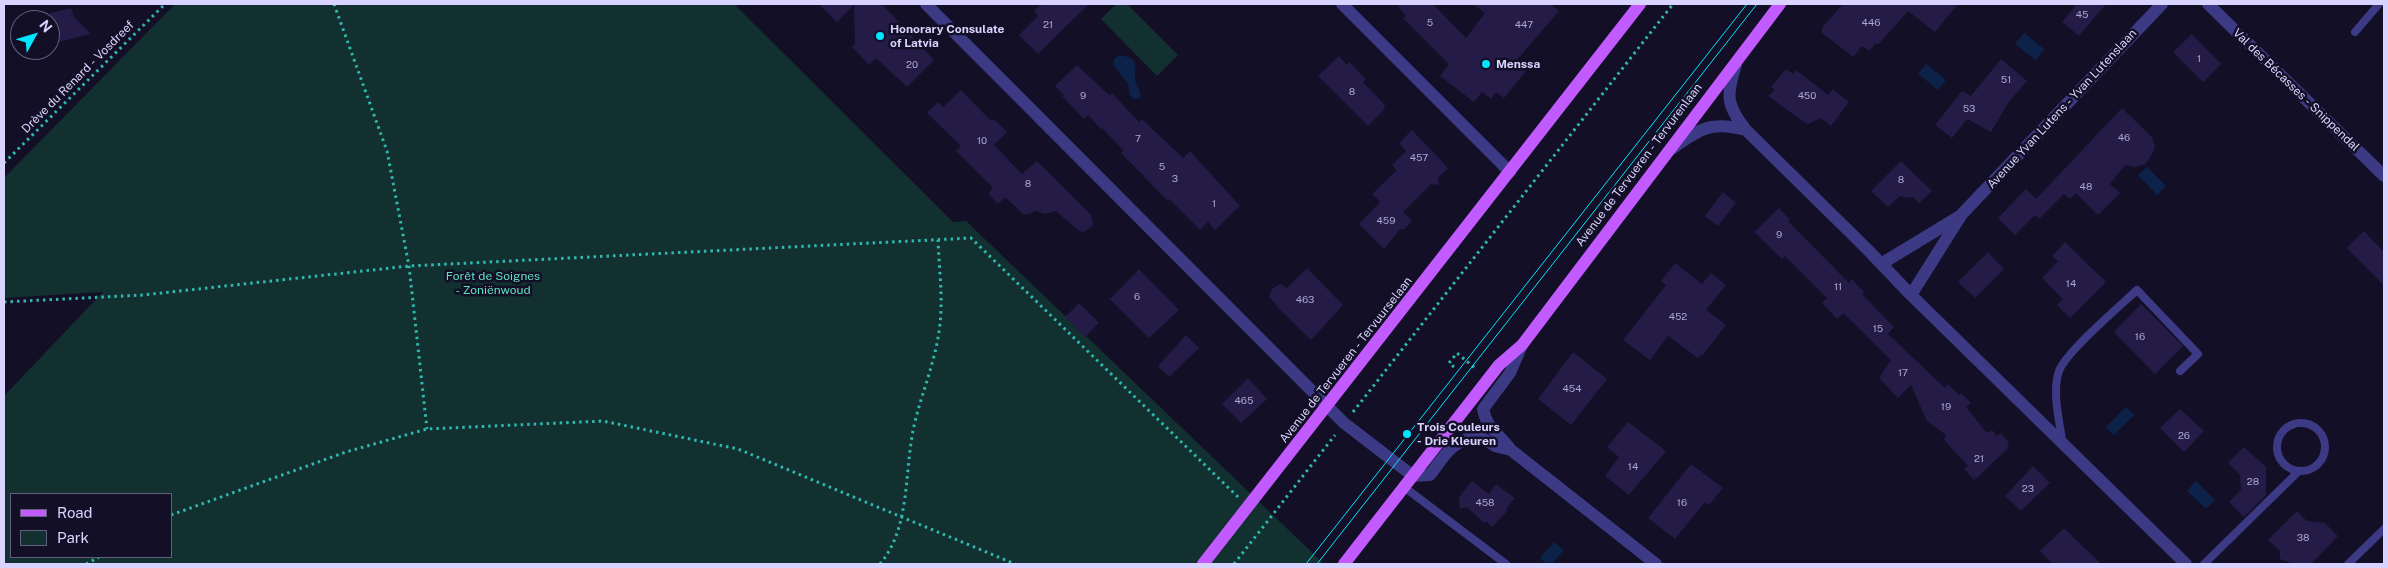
<!DOCTYPE html>
<html>
<head>
<meta charset="utf-8">
<style>
  body { margin:0 }
  #map { position:relative; width:2388px; height:568px; overflow:hidden; background:#130f26; font-family:"Public Sans",sans-serif }
  canvas { display:block }
  .frame { position:absolute; inset:0; border:5px solid #d9d4ff; pointer-events:none }
  .legend { position:absolute; left:10px; top:493px; width:162px; height:65px; box-sizing:border-box; background:#130f26; border:1px solid #625e7d; margin:0; padding:6px 9px; list-style:none; font-size:15px; color:#d9d4ff }
  .legend li { display:flex; align-items:center; gap:10px; height:25px }
  .legend b { width:25px; border:1px solid #625e7d }
  .north { position:absolute; left:10px; top:10px; width:50px; height:50px; box-sizing:border-box; background:#130f26; border:1px solid #625e7d; border-radius:50%; rotate:51deg; font-size:14px; font-weight:700; line-height:20px; text-align:center; color:#d9d4ff }
  .north::after { content:''; display:block; margin:auto; width:18px; height:22px; background:#00e5ff; clip-path:polygon(50% 0,100% 100%,50% 72%,0 100%) }
</style>
</head>
<body>
<div id="map">
<canvas width="2388" height="568"></canvas>
<div class="frame"></div>
<ul class="legend">
<li><b style="height:6px;background:#c25bff"></b>Road</li>
<li><b style="height:14px;background:#12302f"></b>Park</li>
</ul>
<div class="north">N</div>
</div>
<script>
const g = document.querySelector('canvas').getContext('2d');
g.lineJoin = 'round';
function paint(path, color) {
  g.fillStyle = color;
  g.fill(path, 'evenodd');
}
function trace(path, color, width, dash) {
  g.strokeStyle = color;
  g.lineWidth = width;
  g.lineCap = dash ? 'butt' : 'round';
  g.setLineDash(dash || []);
  g.stroke(path);
}
function write(font, color, halo, rows, align = 'center') {
  g.font = font + ' "Public Sans",sans-serif';
  g.lineWidth = 5;
  g.setLineDash([]);
  g.textBaseline = 'middle';
  g.strokeStyle = halo;
  g.fillStyle = color;
  for (const [text, x, y, turn = 0] of rows) {
    g.save();
    g.translate(x, y);
    g.rotate((+turn || 0) * Math.PI / 180);
    g.textAlign = isNaN(turn) ? turn : align;
    if (halo) g.strokeText(text, 0, 0);
    g.fillText(text, 0, 0);
    g.restore();
  }
}
paint(new Path2D(`
  M175,4H734L953,222L966,221L1324,564H4V396L103,292L4,298V178ZM11,494H171V557H11Z
  M1116,4H1127L1178,55L1157,76L1101,19Z`), '#12302f');
paint(new Path2D(`
  M2024,33L2044,49L2036,60L2015,44Z
  M1118,56C1139,56 1134,63 1135,79C1136,86 1142,91 1140,98L1133,99L1130,96L1128,84L1113,65L1114,59Z
  M1926,64L1946,80L1938,90L1918,74Z
  M2147,167L2166,186L2157,195L2138,175Z
  M2126,407L2134,415L2114,435L2106,427Z
  M2196,481L2215,500L2206,509L2187,491Z
  M1554,542L1564,550L1552,564H1547L1540,558Z`), '#0c2248');
paint(new Path2D(`
  M819,4H882L934,60L907,87L876,58L869,65L852,47L855,44L854,5L837,22Z
  M1042,4H1089L1038,54L1019,35L1038,16L1034,11Z
  M1396,4H1433L1466,38L1485,13L1473,4H1550L1559,11L1515,62L1526,71L1504,98L1496,92L1491,99L1482,92L1474,102L1440,76L1449,64L1403,18L1406,16Z
  M1843,4H1958L1935,32L1908,11L1878,45L1876,43L1869,51L1862,46L1853,57L1821,32L1823,26Z
  M2077,4H2106L2079,36L2062,22Z
  M71,8L74,17L91,34L50,44V13Z
  M2192,34L2221,64L2203,82L2173,52Z
  M1339,56L1347,65L1349,62L1366,79L1363,82L1385,105L1384,110L1368,126L1318,76Z
  M2001,59L2027,81L2008,103L1991,132L1967,119L1952,138L1935,125L1962,91L1971,96Z
  M1077,65L1110,96L1112,93L1139,122L1142,119L1183,158L1190,151L1240,206L1215,230L1208,222L1200,230L1169,199L1167,200L1121,153L1124,151L1102,128L1101,129L1088,115L1084,119L1062,96L1064,95L1055,86Z
  M1786,69L1793,74L1796,70L1828,95L1833,89L1849,102L1831,126L1821,118L1808,124L1804,122L1768,96L1775,90L1771,87Z
  M961,90L991,121L994,119L1007,132L994,145L1022,174L1037,161L1091,215L1093,226L1083,232L1079,231L1056,211L1045,214L1036,211L1029,214H1023L1005,197L998,204L988,194L993,188L956,151L961,146L927,113L938,102L943,107Z
  M2122,108L2152,137L2155,146L2153,152L2146,164L2134,167L2125,165L2110,184L2120,193L2098,215L2076,193L2070,199L2064,194L2039,219L2035,215L2015,235L1998,218L2026,189L2036,199Z
  M1412,130L1448,168L1438,178L1439,185L1431,184L1403,212L1412,221L1404,229H1400L1384,249L1359,224L1380,202L1372,194L1397,170L1392,165L1406,151L1399,143Z
  M1901,161L1932,191L1919,203L1913,197L1905,198L1900,196L1888,207L1871,191Z
  M1723,192L1736,203L1718,226L1705,216Z
  M1779,208L1790,220L1788,221L1849,283L1852,279L1864,292L1862,294L1894,327L1888,334L1945,388L1948,384L1959,395L1961,393L1971,403L1966,407L1987,433L1992,430L1997,436L2000,433L2009,442L2007,449L1979,476L1974,480L1964,469L1968,466L1944,440L1946,435L1927,421L1911,385L1898,398L1879,378L1891,360L1843,313L1837,319L1822,303L1827,298L1785,256L1782,259L1754,232Z
  M2364,231L2384,252V285L2347,248Z
  M2065,242L2106,282L2070,318L2057,305L2063,299L2042,278L2058,261L2052,256Z
  M1988,252L2004,269L1975,298L1958,282Z
  M1675,263L1702,284L1711,273L1726,285L1706,310L1726,325L1702,356L1700,355L1698,358L1668,336L1650,360L1623,340L1666,285L1661,281Z
  M1307,268L1343,305L1311,340L1279,309L1269,296L1272,289L1280,284L1287,288Z
  M1139,269L1179,310L1149,338L1110,299Z
  M1079,303L1099,323L1085,337L1065,317Z
  M2141,304L2183,346L2155,374L2114,332Z
  M1186,335L1199,348L1169,377L1158,366Z
  M1573,352L1607,379L1571,425L1538,399Z
  M1248,378L1267,399L1241,423L1222,404Z
  M2180,409L2204,431L2184,452L2160,428Z
  M1628,422L1666,451L1629,495L1605,476L1619,457L1607,447Z
  M2244,447L2266,467V495L2244,517L2229,502L2241,490L2240,475L2228,463Z
  M1691,464L1723,488L1709,505L1705,502L1675,539L1648,518Z
  M2033,466L2050,483L2021,511L2005,496Z
  M1472,481L1489,494L1496,484L1515,498L1507,508V511L1492,527L1487,522L1484,523L1467,507L1460,509L1459,497Z
  M2297,511L2307,521L2325,523L2338,536L2311,564H2294L2280,559V551L2268,540Z
  M2064,528L2101,564H2053L2040,551Z`), '#241b47');
trace(new Path2D(`
  M334,4L387,151L409,266L427,429
  M4,163L165,4
  M4,302L143,295L409,266L971,238L1238,497
  M1454,367L1449,363L1457,353L1476,369L1475,370
  M1353,412L1673,4
  M171,515L346,452L427,429L603,421L738,449L1015,564
  M86,564L99,557
  M880,564C911,527 904,471 914,426C922,391 936,361 940,324C943,297 939,267 938,240
  M1234,564L1335,435`), '#2fb8b0', 3, [2.5, 4]);
trace(new Path2D(`
  M2355,32L2379,4
  M2277 447a24 24 0 1 1 48 0a24 24 0 1 1-48 0Z
  M2062,440C2059,419 2052,391 2059,371C2066,352 2120,306 2137,290L2198,354L2180,371
  M1404,487L1506,564
  M2204,564L2299,471
  M2348,564L2384,529`), '#3d3a85', 8);
trace(new Path2D(`
  M926,4L1314,393L1344,423L1413,476L1430,475C1445,455 1452,440 1479,436L1495,446L1511,450
  M1342,4L1510,172
  M2208,4L2384,176
  M1736,65C1726,95 1726,105 1746,130L1867,249L1911,295L2186,564
  M1673,148C1700,128 1712,121 1746,130
  M1881,264L1960,216
  M1911,295L1962,214L2162,4
  M1522,345L1510,373L1483,409C1487,430 1499,433 1511,450L1656,564`), '#3d3a85', 12);
trace(new Path2D(`
  M1203,564L1640,4
  M1344,564L1499,365L1522,345L1780,4`), '#c25bff', 12);
trace(new Path2D(`
  M1306,564L1747,4
  M1317,564L1757,4`), '#00e5ff', 1);
for (const [x, y, r, color] of [
  [880,36,5,"#00e5ff"],
  [1486,64,5,"#00e5ff"],
  [1407,434,5,"#00e5ff"]
]) {
  const dot = new Path2D();
  dot.arc(x, y, r, 0, 2 * Math.PI);
  g.fillStyle = color;
  g.fill(dot);
  trace(dot, '#130f26', 2);
}
write('10px', '#aca6d1', null, [
  ["45",2082,15],
  ["5",1430,23],
  ["446",1871,23],
  ["21",1048,25],
  ["447",1524,25],
  ["1",2199,59],
  ["20",912,65],
  ["51",2006,80],
  ["8",1352,92],
  ["9",1083,96],
  ["450",1807,96],
  ["53",1969,109],
  ["46",2124,138],
  ["7",1138,139],
  ["10",982,141],
  ["457",1419,158],
  ["5",1162,167],
  ["3",1175,179],
  ["8",1901,180],
  ["8",1028,184],
  ["48",2086,187],
  ["1",1214,204],
  ["459",1386,221],
  ["9",1779,235],
  ["14",2071,284],
  ["11",1838,287],
  ["6",1137,297],
  ["463",1305,300],
  ["452",1678,317],
  ["15",1878,329],
  ["16",2140,337],
  ["17",1903,373],
  ["454",1572,389],
  ["465",1244,401],
  ["19",1946,407],
  ["26",2184,436],
  ["21",1979,459],
  ["14",1633,467],
  ["28",2253,482],
  ["23",2028,489],
  ["458",1485,503],
  ["16",1682,503],
  ["38",2303,538]
]);
write('bold 12px', '#d9d4ff', '#130f26', [
  ["Honorary Consulate",890,29],
  ["of Latvia",890,43],
  ["Menssa",1496,64],
  ["Trois Couleurs",1417,427],
  ["- Drie Kleuren",1417,441]
], 'left');
write('12px', '#d9d4ff', '#130f26', [
  ["Drève du Renard - Vosdreef",78,77,-45],
  ["Val des Bécasses - Snippendal",2296,90,44],
  ["Avenue Yvan Lutens - Yvan Lutenslaan",2062,109,-47],
  ["Avenue de Tervueren - Tervurenlaan",1639,165,-53],
  ["Avenue de Tervueren - Tervuurselaan",1346,360,-52]
]);
write('12px', '#5fe0c0', '#130f26', [
  ["Forêt de Soignes",493,276],
  ["- Zoniënwoud",493,290]
]);
</script>
</body>
</html>
